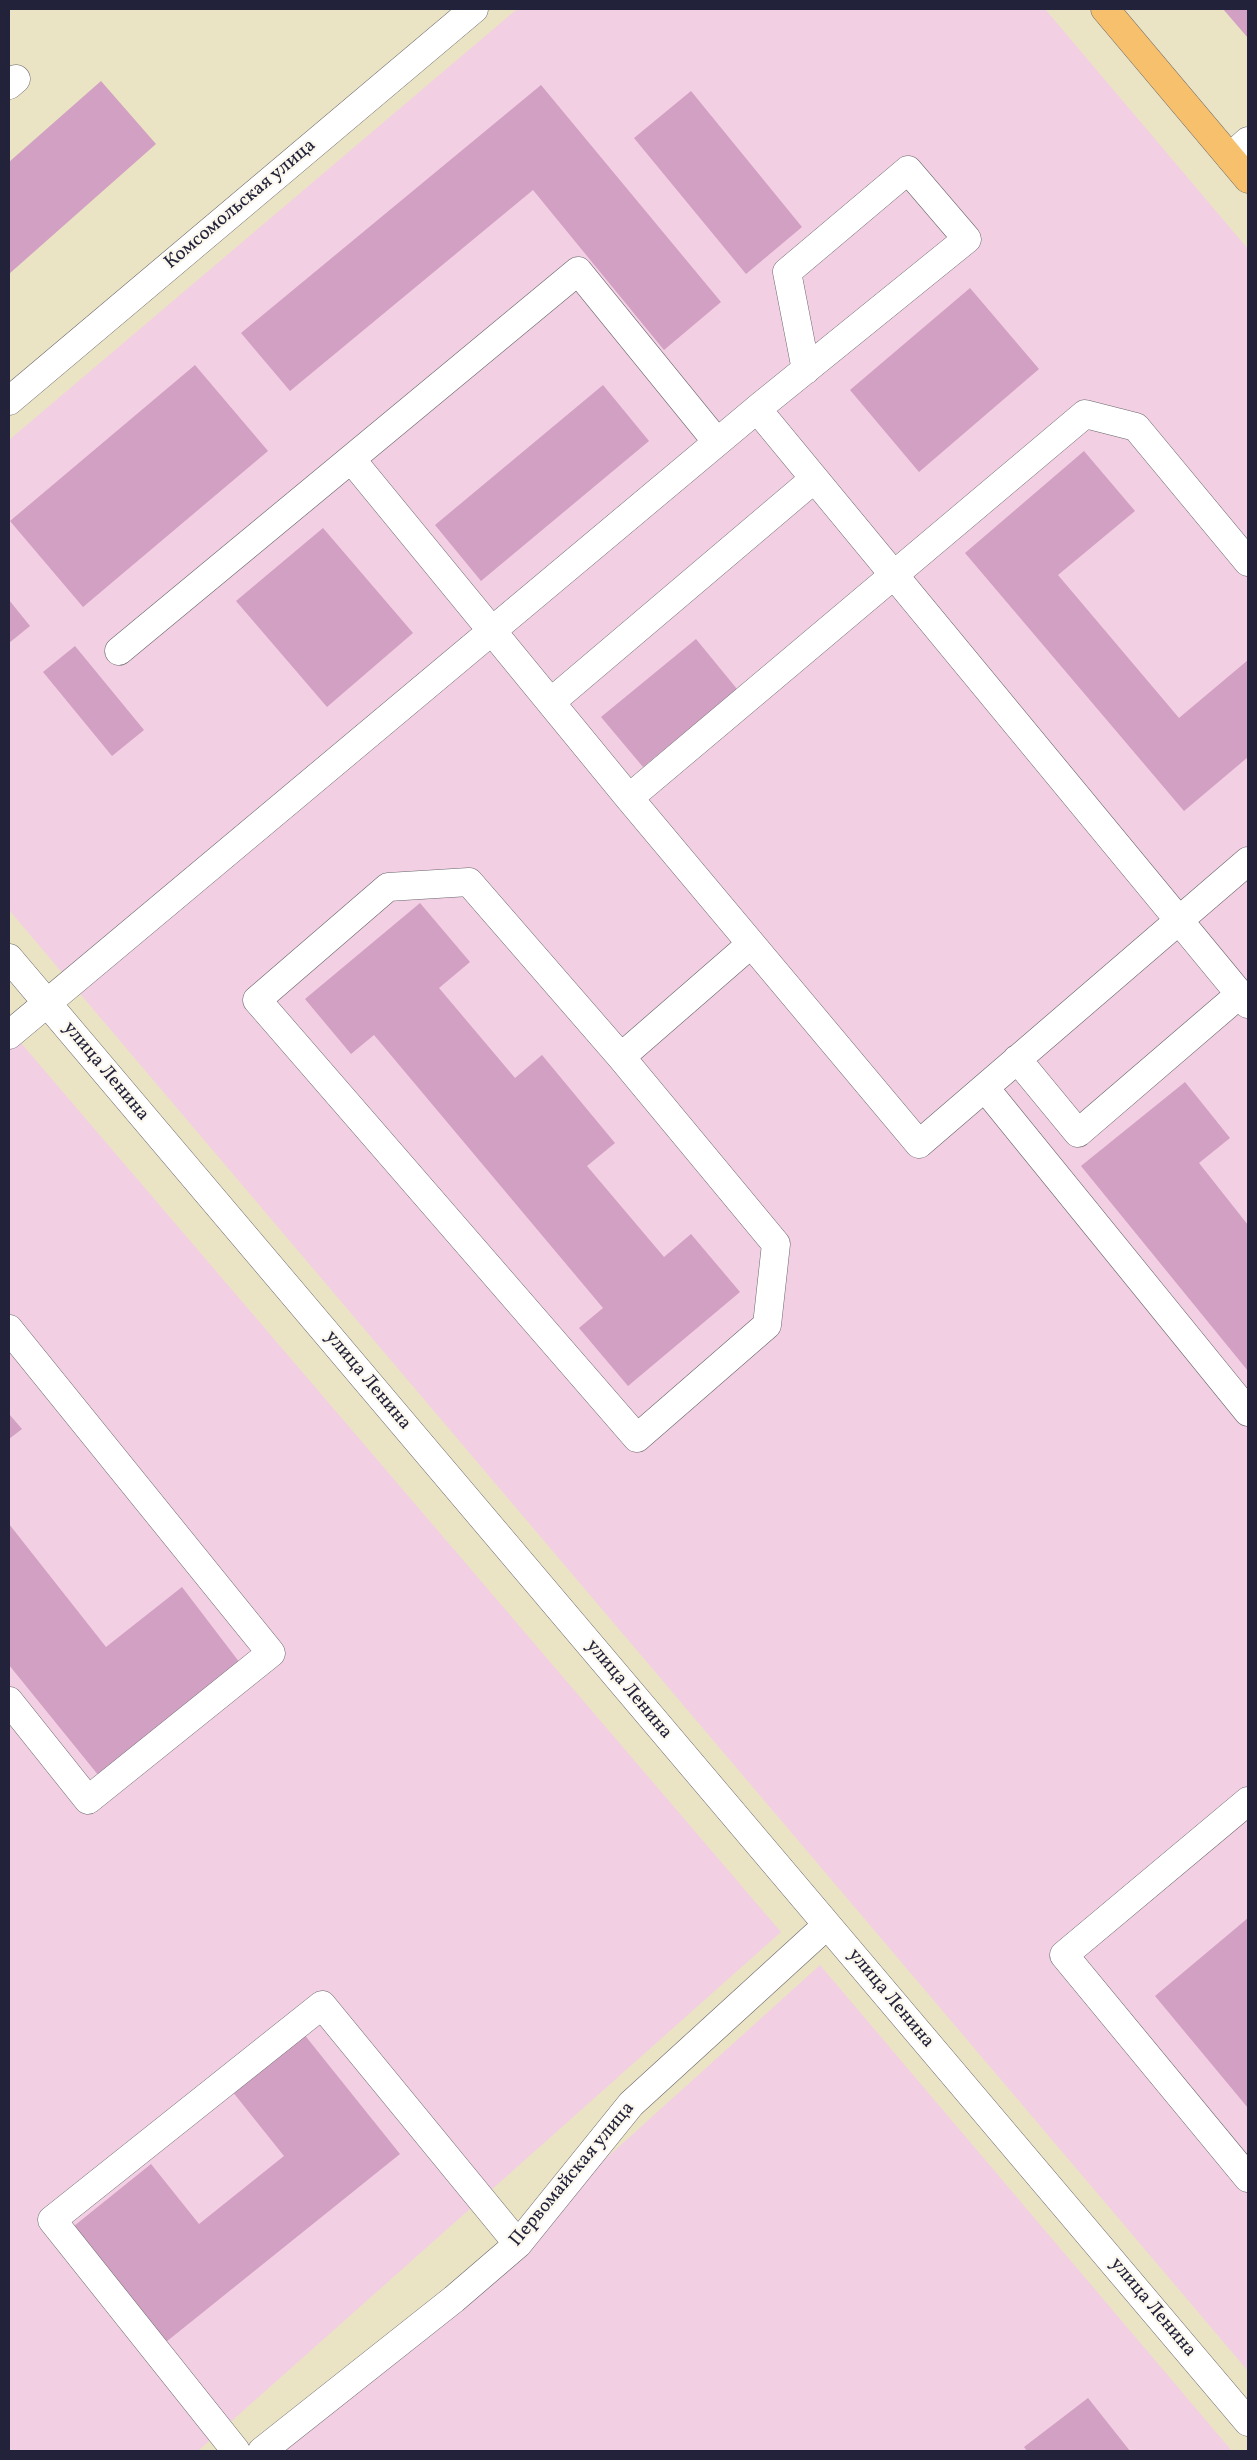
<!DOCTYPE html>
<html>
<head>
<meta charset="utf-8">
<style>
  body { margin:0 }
  #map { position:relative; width:1257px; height:2460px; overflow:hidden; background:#ebe4c4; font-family:Vollkorn,serif }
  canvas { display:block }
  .frame { position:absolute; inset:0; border:10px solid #22223b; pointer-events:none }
</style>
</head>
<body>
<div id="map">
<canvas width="1257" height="2460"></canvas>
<div class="frame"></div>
</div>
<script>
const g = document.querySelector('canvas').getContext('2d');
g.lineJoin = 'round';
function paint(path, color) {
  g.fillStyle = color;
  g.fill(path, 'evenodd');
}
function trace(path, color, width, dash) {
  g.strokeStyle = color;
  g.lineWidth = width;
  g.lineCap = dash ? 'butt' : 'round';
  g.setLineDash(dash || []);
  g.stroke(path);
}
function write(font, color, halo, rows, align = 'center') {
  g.font = font + ' Vollkorn,serif';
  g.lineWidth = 4.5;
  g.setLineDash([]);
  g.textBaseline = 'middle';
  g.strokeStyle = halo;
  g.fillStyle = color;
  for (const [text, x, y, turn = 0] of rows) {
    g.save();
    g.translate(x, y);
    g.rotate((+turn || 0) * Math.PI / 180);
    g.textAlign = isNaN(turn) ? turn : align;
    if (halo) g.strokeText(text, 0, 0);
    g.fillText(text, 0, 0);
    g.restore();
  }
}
paint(new Path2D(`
  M517,9H1045L1248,249V2371L9,910V440Z
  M9,1029L781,1932L198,2451H9Z
  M820,1965L1232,2451H282Z`), '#f2cfe2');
paint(new Path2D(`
  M1223,9H1248V38Z
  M101,81L156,144L9,274V162Z
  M541,85L721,302L664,350L533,190L290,391L241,333Z
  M691,91L802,227L746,274L634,138Z
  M970,288L1039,369L919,472L850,390Z
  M195,365L268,451L83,607L10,521Z
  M603,385L649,441L481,581L435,525Z
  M1084,451L1135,511L1058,575L1179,718L1248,660V757L1184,811L965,553Z
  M323,528L413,633L327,707L236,601Z
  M9,600L30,626L9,643Z
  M696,639L737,689L643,767L601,717Z
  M75,646L144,730L112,756L43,672Z
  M420,903L470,962L439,988L515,1078L542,1055L615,1143L587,1166L664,1257L691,1234L740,1292L628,1386L579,1328L603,1308L374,1035L351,1054L305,999Z
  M1185,1082L1230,1138L1199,1163L1248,1225V1371L1081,1166Z
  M9,1414L22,1429L9,1439Z
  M9,1524L106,1647L182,1587L240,1663L99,1776L9,1665Z
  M1248,1918V2108L1155,1996Z
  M299,2028L400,2154L161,2346L69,2230L151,2164L199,2224L284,2156L228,2086Z
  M1088,2398L1130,2451H1027L1024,2447Z`), '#d2a0c3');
const minor = new Path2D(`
  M9,85L16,79
  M1230,157L1248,141
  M9,401L474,9
  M757,409L967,239L908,170L787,272L806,370
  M351,459L578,271L717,442
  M119,651L351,459L629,798L919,1144L1248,861
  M551,702L814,479
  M629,798L1085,414L1136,427L1248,562
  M9,958L1248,2422
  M9,1035L757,409L1248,1004
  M621,1057L776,1244L767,1325L637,1438L257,1000L388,887L469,882L621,1057L751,944
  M1017,1059L1078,1133L1240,994
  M985,1088L1248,1412
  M9,1329L271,1653L88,1800L9,1701
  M1248,1801L1064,1955L1248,2178
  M236,2451L52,2220L322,2005L518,2244
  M262,2451L454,2299L518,2244L631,2104L827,1925`);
const major = new Path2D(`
  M1105,9L1248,179`);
trace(minor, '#68666b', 29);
trace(major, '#68666b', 29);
trace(minor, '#fff', 28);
trace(major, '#f7c06c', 28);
write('19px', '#22223b', '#fbf7ec', [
  ["Комсомольская улица",241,205,-40],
  ["улица Ленина",105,1072,50],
  ["улица Ленина",367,1381,50],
  ["улица Ленина",628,1690,50],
  ["улица Ленина",890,1999,50],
  ["Первомайская улица",573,2175,-50],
  ["улица Ленина",1152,2308,50]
]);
</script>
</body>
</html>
